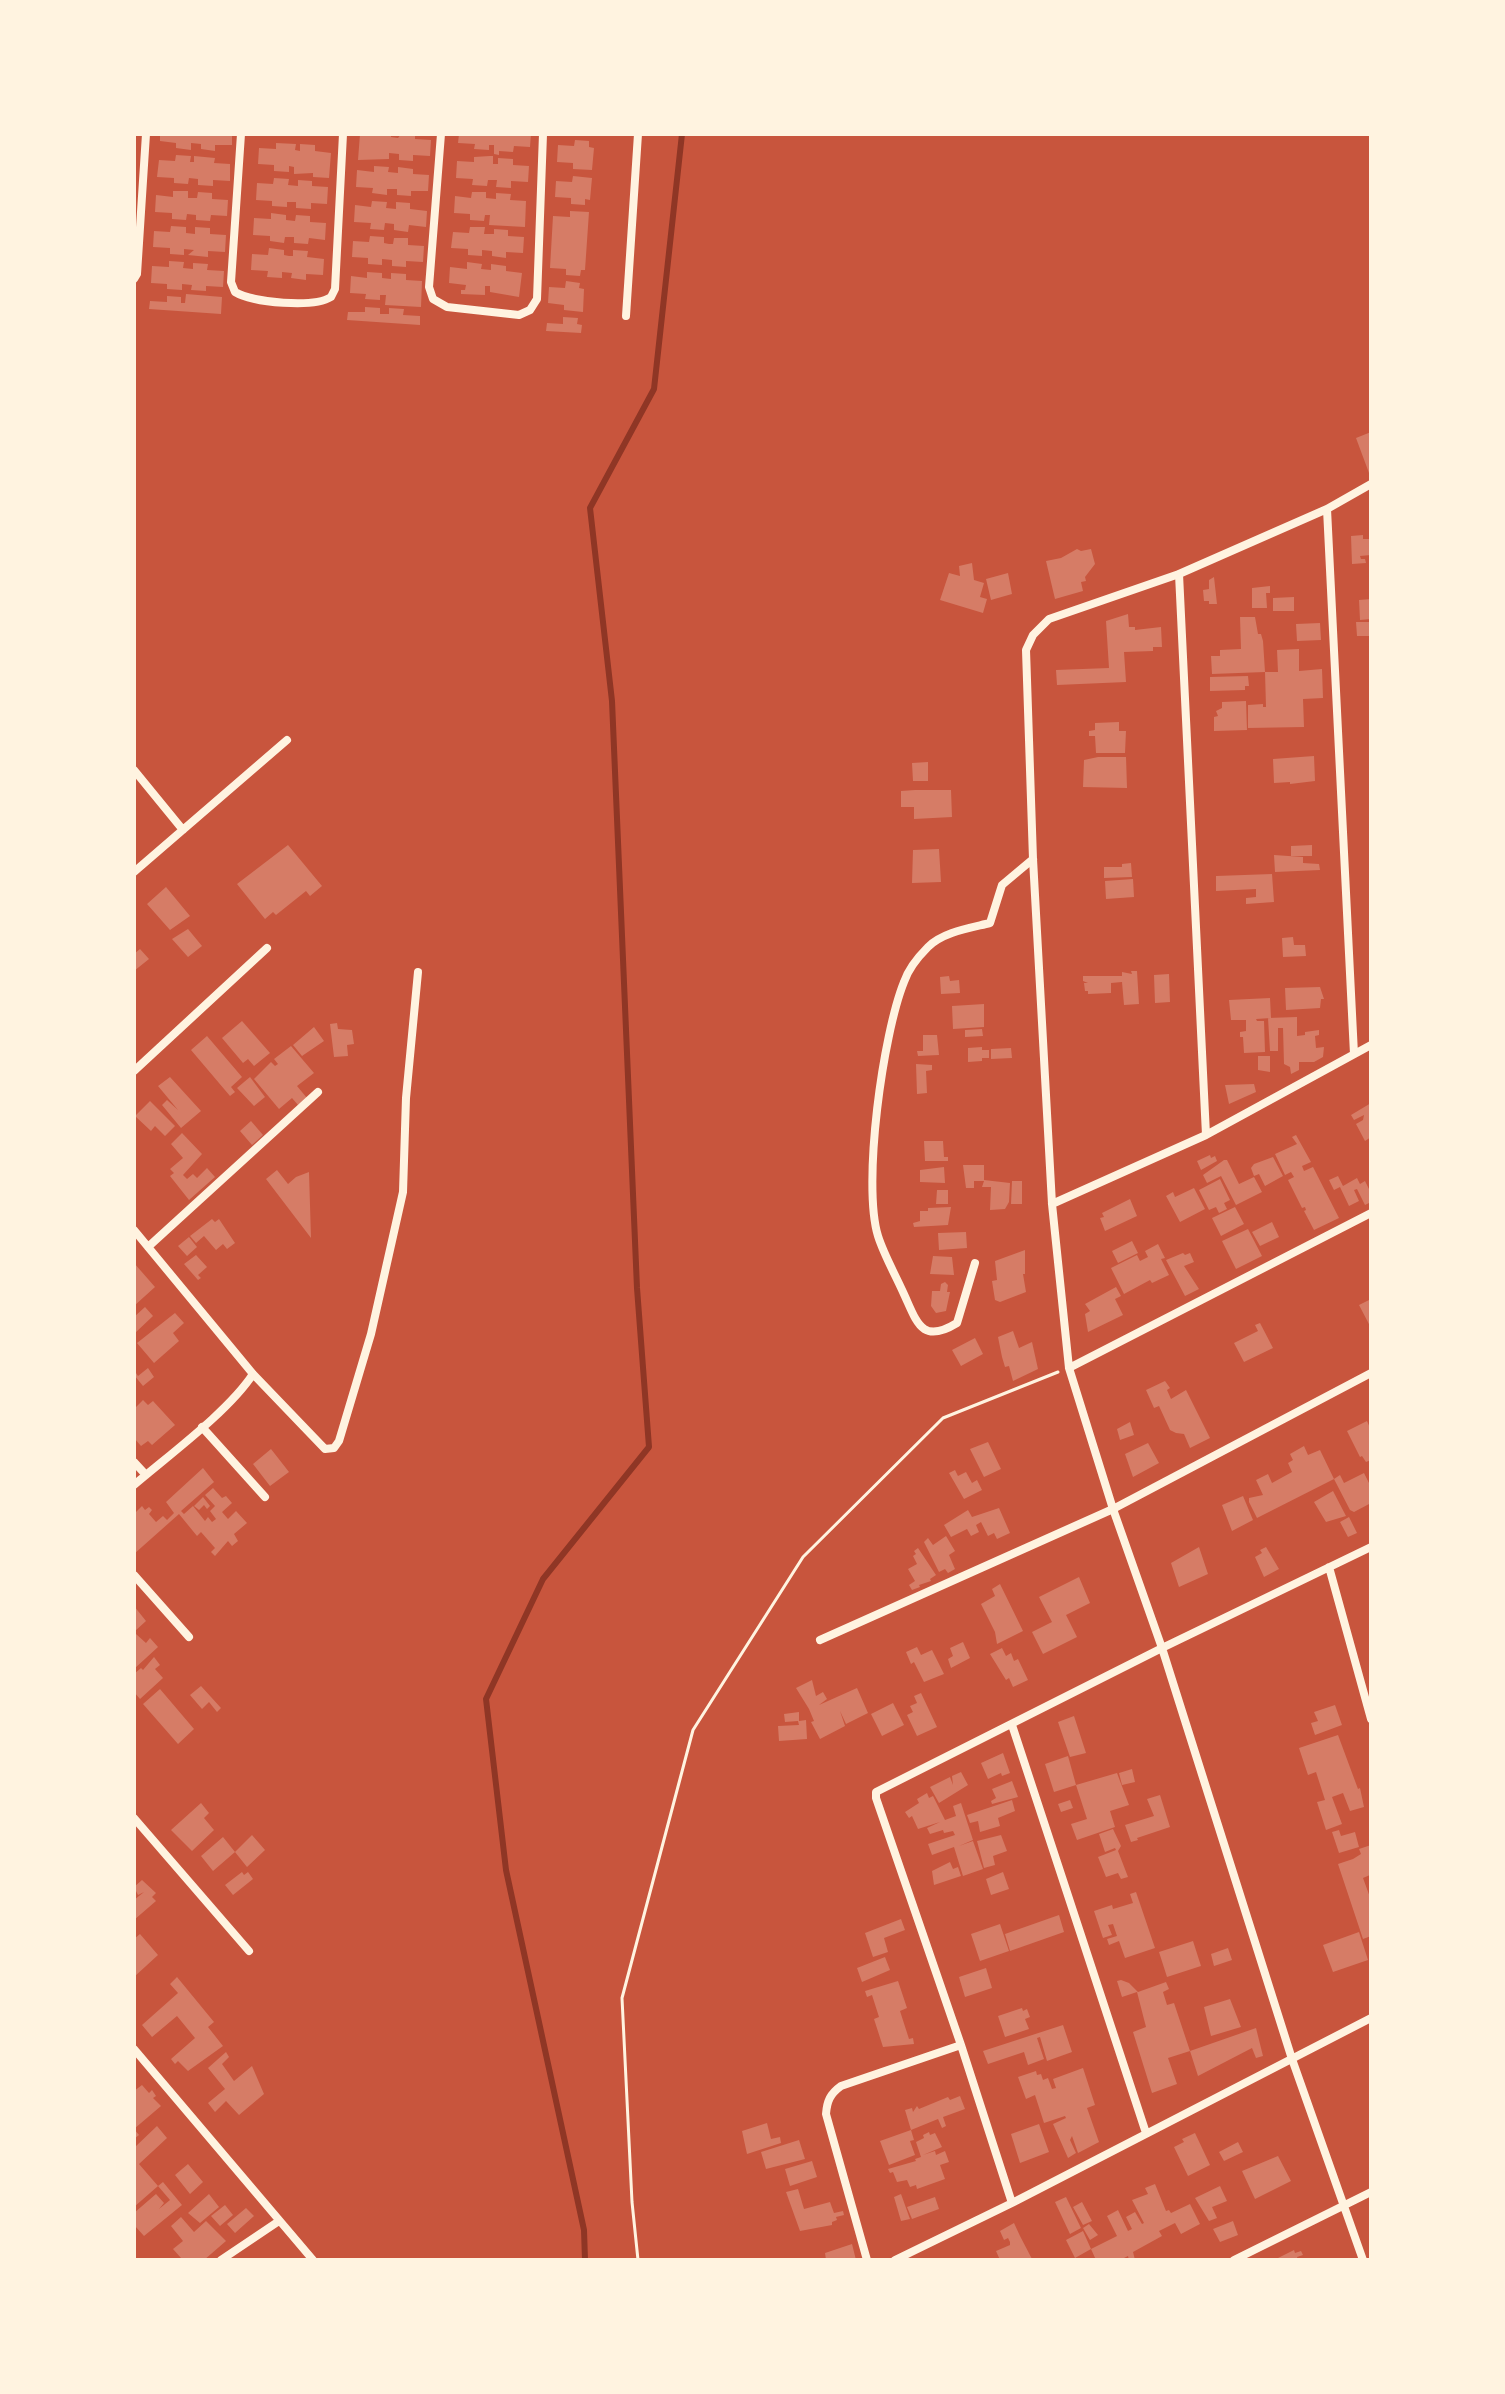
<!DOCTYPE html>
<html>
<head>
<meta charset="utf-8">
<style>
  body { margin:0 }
  #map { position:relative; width:1505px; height:2394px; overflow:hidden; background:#c8553d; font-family:Overpass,sans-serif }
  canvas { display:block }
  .frame { position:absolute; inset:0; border:136px solid #fff3e0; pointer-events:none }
</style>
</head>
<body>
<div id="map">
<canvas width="1505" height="2394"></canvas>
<div class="frame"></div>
</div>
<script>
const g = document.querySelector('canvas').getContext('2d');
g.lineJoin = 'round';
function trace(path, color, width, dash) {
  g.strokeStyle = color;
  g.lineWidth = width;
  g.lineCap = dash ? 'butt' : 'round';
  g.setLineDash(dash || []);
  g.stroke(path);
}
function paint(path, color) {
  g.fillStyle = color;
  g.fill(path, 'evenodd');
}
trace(new Path2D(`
  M585,2260L584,2230L506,1870L486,1699L543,1579L649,1447L637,1288L612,701L590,508L654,389L682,134`), '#8f3625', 6);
paint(new Path2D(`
  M160,134H232V145H215V151L201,149V144L191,143V150L176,148V143L160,141Z
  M360,134L376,136L391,134V137L398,138L401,134H415V139L431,140L430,156L413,155V161L399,160V154L389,153V159L358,160Z
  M459,134H531L530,147L514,146L513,152L499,151V155L494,154V145H489V150L474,149L475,144L458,143Z
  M575,140L589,141V147L594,148L592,170L573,169V163L557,162L558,145L574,146Z
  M276,143L296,144L295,150L300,151V144L315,145V151L331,153L329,178L313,177V173L294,174V167L289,166V172L274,171V165L258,164L259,148L276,149Z
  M176,155L191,156L190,162H194V156L215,158L214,163L230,164V181L213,180V186L198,185V179L189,178L188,184L174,183V178L157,177L159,160L175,161Z
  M490,156H493V164H498V158L513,159V165L529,166L528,182L511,181V188L496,187L497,180H488L487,186L472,185L473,179L456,178L457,161L474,162V157Z
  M374,166L389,167L388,172L398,173V167L413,169V174L429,175L428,191H411V196L397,195V189H387V195L372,193L373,188L356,187L357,170L374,172Z
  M573,176L592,178L590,200L585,199V205L571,204V198L555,197L556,181L572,182Z
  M274,178L289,179L288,185L298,186V180L312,181V186L328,187L327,204L311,203V209L296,208V202H287V207L272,206V201L256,200L257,183L273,184Z
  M173,191H188V198H197L198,192L212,193V199L228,200L227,216L211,215L210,221L196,220V215L187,214L186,220L172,219V213L155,212L156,195L173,197Z
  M472,192H486V198L496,199V193L511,194L510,200L526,201L525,227L489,225L490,215H485L484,221L470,220V214L454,213L455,196L471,198Z
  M372,201L387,202L386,208L396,209V202L410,203V209L427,211L426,227L409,225L408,232L394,230V224L385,223L384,230L370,229L371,223L354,222L355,205L371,207Z
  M570,211L589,212L585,270H581L580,276L566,275V269L550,268L553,216L570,217Z
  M271,213L286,215V220L295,221L296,215L310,216V222L326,223L325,240L309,238L308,244L294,243V237H285L284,243L270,241V236L253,235L254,218L271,219Z
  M171,226L186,227V233L195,234V227L210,228V234L226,235L225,252L208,251V257L188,255L194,250L184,249V255L170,254V248L153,247L154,231L170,232Z
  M470,227H485L484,234H494V229L508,230V236L524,237L523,253L506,252V258L492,256V251L482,250V256L468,255V249L451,248L453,232L469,233Z
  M370,236L384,237V243L389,244H393L394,238H408V245L424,246L423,262L406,261V267L392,266V260L382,259V265L368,264V258L352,257L353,241L369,242Z
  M269,248L284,250V255L289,256H293V250L308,251L307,257L324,259L323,275L306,274V280L291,278L292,273L282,272V278L267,277L268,271L251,270L252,254L268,255Z
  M169,261L184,262L183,268L193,269V263L208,264L207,270L224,271L223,287L206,286V291L191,290L192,285L182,284V290L167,289V284L151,283L152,266L169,267Z
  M467,262L482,264L481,269L491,270V264L506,266V271L522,273L519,297L490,292V286H485V295L461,294V290H465L466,285L449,283L450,267L467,269Z
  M367,272L382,273V278L391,279V273L406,274V280L422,281L421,307L385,305L386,295H380V300L365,299L366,294L350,293L351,276L367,278Z
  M566,281L580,283L579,288L584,289L583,312L564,310V305L548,303L549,287L565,288Z
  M186,294L222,297L221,314L149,309L150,301L167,302V296L181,297V303H185Z
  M365,307L380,308V314H389V308L404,309L403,315L420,316V325L347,320L348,312H365Z
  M563,317L578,318L577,324L582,325L581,333L546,331L547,323L563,324Z
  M1371,432V472L1369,473L1356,438Z
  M1363,535V539H1371V555L1360,556L1361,559H1365L1366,563L1352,564L1351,536Z
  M1077,549L1081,551L1091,549L1095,564L1085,577L1086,581L1081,582L1083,591L1055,599L1046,561L1061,558Z
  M972,563L974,580L984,583L980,597L987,599L983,613L940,600L949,573L960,576L959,566Z
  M1008,573L1012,594L991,600L986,579Z
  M1214,577L1217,604H1209V601H1204L1203,590L1209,589V580Z
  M1270,586V593H1266L1267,608H1252V588Z
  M1294,597V611H1273V598Z
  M1371,599V619L1360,620L1359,600Z
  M1128,614L1129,627H1135V630L1161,627L1162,647H1153V651L1124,652L1126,682L1057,685L1056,670L1109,668L1106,621Z
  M1240,617H1255L1258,634H1261L1263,641L1265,672L1212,674L1211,656H1220V650L1241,649Z
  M1356,622H1371V636H1357Z
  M1320,623L1321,640L1297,641L1296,624Z
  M1299,649V671L1322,669L1323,698L1303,699L1304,727L1248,728V705L1263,704V707H1266L1265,672H1278L1277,650Z
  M1248,676L1249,686H1245V690L1210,691V677Z
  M1246,701L1247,730L1214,731V717L1218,716L1216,711L1222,708V702Z
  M1119,722V731H1126L1125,753H1096L1095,736H1089V731L1095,730V723Z
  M1314,756L1315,781L1290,784V782L1274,783L1273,759Z
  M1098,757H1126L1127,788L1083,787L1084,760Z
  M928,762V781H913L912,763Z
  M915,790H951L952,817L914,819V807H901V791Z
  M288,845L322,886L310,896L306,891L276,915L273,912L265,919L237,884Z
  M1312,845V856H1291V846Z
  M939,849L941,882L912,883L913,850Z
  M1274,855L1303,857V863L1319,864L1320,870L1275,872Z
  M1131,863L1132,877L1104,878V867H1122V864Z
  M1272,874L1274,902L1246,904V898L1256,897V889L1216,891V876Z
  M1133,879L1134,897L1106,899L1105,881Z
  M166,887L190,916L170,930L147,904Z
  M188,929L202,946L188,957L172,939Z
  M1293,937L1294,945H1305L1306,956L1283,957L1282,938Z
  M140,949L149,959L134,971V954Z
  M1131,971H1137L1139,1004L1124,1005L1122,982L1111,983V993L1088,994V991H1085L1084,983H1088L1083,981V976H1122V972L1132,974Z
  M1169,974L1170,1002L1155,1003L1154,975Z
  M949,976L950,981L959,980L960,993L941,994L940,977Z
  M1320,987L1324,999H1321L1320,1008L1286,1010L1285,988Z
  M1270,998L1271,1018L1256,1019L1257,1021H1264L1265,1052L1244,1053L1243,1037H1240V1032L1246,1031V1020H1231L1229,1000Z
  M984,1004V1027L953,1029L952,1006Z
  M1297,1017V1036L1305,1035V1032L1319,1030V1035L1315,1036L1316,1048L1324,1047L1323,1057L1314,1062H1299V1070L1291,1074L1290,1067L1284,1064L1283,1028H1278V1051H1270L1268,1018Z
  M242,1021L270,1053L254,1066L248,1059L243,1063L222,1038Z
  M337,1023L338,1029L352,1030L354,1044L347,1045L348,1056L334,1057L330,1024Z
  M314,1027L324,1041L302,1056L293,1045Z
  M982,1029L983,1036L965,1037V1030Z
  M923,1035H937L939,1055L918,1056L917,1051H923Z
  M207,1036L242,1077L231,1087L235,1092L230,1096L191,1050Z
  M291,1046L314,1073L297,1086L307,1098L298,1105L292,1098L279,1109L254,1079L271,1062L275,1066L278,1064L274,1059Z
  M982,1047V1050H989V1058H982V1061L968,1062V1048Z
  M1011,1048L1012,1058L991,1059V1049Z
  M1258,1056H1270V1072L1258,1070Z
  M916,1064L932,1065V1070L926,1071L927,1093L917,1094Z
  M170,1077L201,1111L181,1128L162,1105L167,1100L178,1110L158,1086Z
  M250,1077L265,1097L254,1106L237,1088Z
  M1254,1084L1256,1092L1229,1104L1225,1085Z
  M150,1101L175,1126L165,1136L155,1126L151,1131L135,1116Z
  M1371,1103V1137L1365,1141L1356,1124L1363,1120L1364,1115L1354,1120L1351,1115Z
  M251,1121L263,1135L252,1145L240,1131Z
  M182,1133L202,1154L183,1175L187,1179L193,1174L197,1178L207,1168L215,1177L189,1200L170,1176L174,1173L170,1169L183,1158L171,1144Z
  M1296,1135L1311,1162L1302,1166L1304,1171L1313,1167L1339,1218L1314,1230L1304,1211L1306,1210L1305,1207L1302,1208L1288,1180L1294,1177L1291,1172L1285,1175L1275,1154L1297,1144L1292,1137Z
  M924,1141H943L944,1157H948V1161H925Z
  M1210,1155L1211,1158L1215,1156L1217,1161L1201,1170L1197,1161Z
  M1273,1157L1283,1176L1265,1186L1259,1174L1254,1176L1251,1168L1254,1164Z
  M1224,1160H1227L1239,1184L1254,1177L1262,1192L1236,1205L1221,1176L1207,1183L1203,1175Z
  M963,1165H984V1180L1010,1183L1009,1202L1005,1209L990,1210L991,1187H982L984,1181H974V1188H966Z
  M944,1167L945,1183L920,1182V1170Z
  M277,1170L288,1184L296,1177L309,1172L311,1238L266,1179Z
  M1338,1176L1343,1186L1357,1178L1360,1184L1365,1181L1371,1193V1202L1365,1205L1357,1189L1354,1190L1359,1201L1349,1206L1340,1187L1334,1190L1329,1180Z
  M1220,1179L1230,1200L1224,1203L1227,1209L1219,1213L1216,1207L1209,1210L1199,1190Z
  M1012,1181H1022V1204H1011Z
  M1194,1188L1205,1209L1180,1222L1166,1196L1173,1192L1175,1197Z
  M937,1190H948V1204H936Z
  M1130,1199L1137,1216L1105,1231L1100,1218L1104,1217L1102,1213Z
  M951,1207L948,1225L914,1227L913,1223L920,1221V1211H928V1208Z
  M1235,1207L1244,1224L1221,1236L1212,1218Z
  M212,1219L215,1222L219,1219L235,1243L227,1249L223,1244L216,1250L204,1236L196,1243L190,1236Z
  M1272,1222L1279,1237L1260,1246L1252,1232Z
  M1248,1229L1262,1256L1236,1269L1222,1241Z
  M966,1232L967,1248L939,1250L938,1233Z
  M189,1237L197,1247L187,1256L178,1246Z
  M1132,1241L1138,1253L1118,1263L1112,1251Z
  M1158,1244L1165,1258L1161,1259L1169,1275L1152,1283L1150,1280L1124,1294L1111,1268L1137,1255L1140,1261L1148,1257L1145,1251Z
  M1025,1250V1274H1023L1026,1292L1000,1302L995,1300L992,1281L997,1280L995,1261Z
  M1183,1253L1185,1255L1190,1253L1194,1262L1184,1266L1199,1289L1185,1296L1166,1260Z
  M196,1255L207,1267L198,1275L201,1278L198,1280L184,1264Z
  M933,1256L952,1257L954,1275L930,1274Z
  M134,1263L155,1287L134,1306Z
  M945,1282L948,1285L947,1292H950L946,1311L936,1313L931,1306L932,1291H940L941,1284Z
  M1116,1287L1121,1296L1115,1299L1123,1315L1088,1332L1085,1314L1090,1311L1085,1304Z
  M1371,1299V1328L1359,1305Z
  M145,1307L153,1316L134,1334V1317Z
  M175,1313L184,1323L173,1333L179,1341L154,1363L137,1343Z
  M1260,1323L1273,1348L1244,1362L1234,1343L1258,1331L1255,1325Z
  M1013,1331L1019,1348L1032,1342L1038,1369L1013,1381L1009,1366L1005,1367L1002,1357L998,1337Z
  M975,1338L983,1354L961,1366L952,1350Z
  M148,1368L154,1377L143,1386L134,1375L136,1373L138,1376Z
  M1165,1381L1170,1388L1167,1390L1171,1399L1186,1390L1210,1438L1190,1448L1184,1434L1176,1433L1170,1430L1159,1406L1154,1408L1146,1390Z
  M143,1400L148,1405L153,1401L175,1425L152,1445L148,1441L141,1446L134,1438V1409Z
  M1367,1421L1371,1430V1460L1366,1462L1362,1456L1360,1457L1347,1431Z
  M1130,1422L1134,1435L1120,1440L1117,1429Z
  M988,1442L1001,1469L984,1477L970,1449Z
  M1148,1443L1159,1463L1133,1477L1125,1454Z
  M1304,1446L1308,1455L1320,1450L1334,1479L1257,1518L1249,1502V1498L1263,1495L1256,1480L1268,1474L1272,1483L1292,1472L1288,1463L1293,1460L1290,1454Z
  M271,1449L289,1472L270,1486L253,1464Z
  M203,1468L214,1482L181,1511L184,1514L193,1506L205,1521L208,1517L212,1522L216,1519L210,1511L215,1506L205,1495L213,1488L222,1498L226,1496L232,1503L222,1512L228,1519L236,1511L247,1523L234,1534L238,1541L232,1546L228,1541L215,1556L211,1552L215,1548L201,1532L197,1536L179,1514L134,1554V1514L142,1506L145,1510L149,1507L152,1510L149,1514L156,1522L163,1516L167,1520L174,1513L166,1502Z
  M955,1470L958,1476L966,1472L972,1483L977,1480L982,1490L964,1499L949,1473Z
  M1364,1473L1371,1487V1503L1354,1512L1350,1510L1334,1479L1340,1475L1344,1483Z
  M1333,1491L1346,1516L1326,1522L1314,1502Z
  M1243,1496L1253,1520L1232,1531L1222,1505Z
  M203,1497L210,1506L207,1509L204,1505L199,1510L194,1506Z
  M999,1508L1010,1533L997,1539L994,1533L988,1536L981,1522L976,1525L979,1532L971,1536L967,1529L951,1537L944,1525L968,1510L972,1517Z
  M1349,1517L1357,1533L1348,1537L1340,1522Z
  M946,1536L955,1551L949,1555L955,1569L948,1573L945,1569L939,1572L924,1542L928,1538L933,1545Z
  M1199,1547L1208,1574L1179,1587L1171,1563Z
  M1266,1547L1279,1569L1264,1577L1255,1557L1262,1553L1260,1550Z
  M918,1548L936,1575L930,1579L931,1581L919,1585L920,1587L912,1590L909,1585L915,1581L908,1569L917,1564L913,1556L916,1554L914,1551Z
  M1079,1577L1090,1603L1066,1615L1077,1637L1043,1654L1032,1632L1052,1622L1039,1597Z
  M1000,1584L1023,1631L997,1644L995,1632L981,1604L995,1596L992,1589Z
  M134,1606L146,1621L134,1632Z
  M136,1634L146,1643L150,1638L158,1647L134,1669V1636Z
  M963,1642L970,1658L951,1668L948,1659L953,1656L950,1648Z
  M917,1647L921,1655L932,1650L944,1674L924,1682L914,1662L911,1664L906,1652Z
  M1002,1648L1006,1656L1011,1653L1014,1661L1018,1659L1028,1680L1013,1687L1009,1678L1006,1680L990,1654Z
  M154,1657L160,1665L155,1669L163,1678L140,1699L134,1692V1674L141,1668L143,1670Z
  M812,1680L816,1696L823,1692L827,1699L819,1705L857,1688L868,1713L846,1724L840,1711L845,1726L820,1739L811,1722L814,1721L809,1709L796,1688Z
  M201,1686L221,1708L217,1712L209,1702L202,1709L190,1695Z
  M160,1689L194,1729L178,1744L143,1704Z
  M921,1693L937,1727L917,1736L907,1715L913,1712L910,1706L917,1703L914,1696Z
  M893,1703L904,1725L882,1736L871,1714Z
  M1335,1705L1342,1725L1315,1735L1311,1723L1318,1721L1314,1712Z
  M799,1712V1721L806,1720L807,1739L779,1741L778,1726L799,1725L798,1721L785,1722L784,1714Z
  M1074,1716L1086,1753L1070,1757L1058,1722Z
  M1338,1735L1358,1789L1360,1788L1364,1807L1350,1811L1343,1793L1332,1797L1342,1824L1326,1830L1317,1802L1325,1800L1316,1772L1308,1775L1299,1748Z
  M1003,1753L1010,1773L1002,1776L1001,1773L988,1779L981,1763Z
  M1068,1756L1076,1785L1054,1792L1045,1764Z
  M1132,1769L1135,1782L1122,1785L1119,1773Z
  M961,1772L968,1785L939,1803L930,1787L950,1777L953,1785L952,1776Z
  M1117,1773L1129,1805L1110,1811L1115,1827L1077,1840L1071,1824L1087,1819L1076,1785Z
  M1012,1781L1018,1797L992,1804L991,1801L996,1798L992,1789Z
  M927,1793L929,1798L933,1796L945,1820L956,1816L953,1806L961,1803L973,1840L959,1846L973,1841L983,1869L963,1876L954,1847L932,1855L928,1844L955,1835L953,1831L944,1833L943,1830L930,1834L927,1828L940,1822L918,1829L912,1816L909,1818L905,1812L919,1803L917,1799Z
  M1160,1795L1170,1827L1137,1838L1138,1840L1131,1842L1125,1825L1154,1816L1147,1799Z
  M1012,1800L1015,1811L998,1818L1000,1826L980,1832L978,1821L970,1823L967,1815Z
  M1070,1800L1073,1808L1061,1812L1058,1804Z
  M201,1803L209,1813L204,1818L214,1830L192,1851L171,1830Z
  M1113,1829L1121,1846L1118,1851L1128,1877L1121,1879L1118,1873L1106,1877L1098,1857L1116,1850L1115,1848L1105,1852L1099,1834Z
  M1339,1830L1341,1836L1355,1832L1359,1847L1339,1853L1332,1832Z
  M252,1835L265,1850L247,1867L235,1852Z
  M1001,1835L1007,1851L993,1856L995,1865L984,1868L977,1841Z
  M223,1837L235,1852L213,1871L201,1856Z
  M1371,1845L1370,1875L1363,1878L1371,1900V1936L1363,1939L1338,1864L1353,1859L1361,1854L1359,1849Z
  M950,1862L953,1869L958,1867L961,1876L934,1885L932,1871Z
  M242,1872L244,1875L248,1872L253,1879L233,1895L225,1885Z
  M1003,1872L1009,1889L991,1895L986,1879Z
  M142,1880L156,1893L152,1897L156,1901L134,1920V1900L144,1892L138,1895L134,1887Z
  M1136,1892L1155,1948L1125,1958L1119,1941L1109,1945L1107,1939L1117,1936L1113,1924L1108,1925L1112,1935L1103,1938L1094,1911L1112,1905L1113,1909L1133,1903L1130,1894Z
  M1059,1915L1064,1932L1010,1951L1005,1934Z
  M901,1919L905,1930L884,1938L888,1952L873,1957L865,1933Z
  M1000,1924L1009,1951L980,1961L971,1934Z
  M1359,1932L1368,1960L1333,1972L1323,1945Z
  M140,1934L158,1955L134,1977V1939Z
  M1193,1941L1201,1966L1167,1977L1159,1952Z
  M1228,1948L1232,1960L1214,1966L1211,1954Z
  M885,1957L890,1970L862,1982L857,1968Z
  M986,1968L992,1988L965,1997L959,1977Z
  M177,1977L214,2022L208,2027L223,2046L188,2071L178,2061L175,2064L171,2059L195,2038L177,2016L152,2037L142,2025L178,1993L170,1984Z
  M1121,1980L1129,1983L1138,1992L1166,1982L1169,1989L1163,1992L1167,2005L1174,2003L1190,2051L1256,2028L1263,2056L1256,2058L1252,2048L1198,2076L1190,2051L1168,2058L1177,2084L1152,2093L1133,2032L1146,2027L1137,1992L1122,1997L1117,1981Z
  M898,1981L907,2008L900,2011L909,2039L913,2038L914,2044L883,2047L874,2019L879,2017L872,1995L867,1997L865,1991Z
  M1230,1999L1241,2027L1211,2036L1204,2007Z
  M1022,2008L1023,2011L1027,2009L1030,2017L1025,2019L1029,2029L1005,2037L998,2016Z
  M1063,2025L1072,2052L1047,2061L1040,2037L1037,2038L1044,2059L1028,2065L1024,2052L988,2064L983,2051Z
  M226,2052L229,2057L222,2064L234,2081L252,2066L264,2094L239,2115L226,2101L215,2112L208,2103L225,2089L208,2068Z
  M1083,2068L1095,2105L1087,2108L1099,2142L1078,2153L1072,2136L1070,2140L1076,2153L1068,2158L1053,2124L1066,2118L1065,2116L1044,2123L1035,2095L1026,2099L1018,2077L1036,2071L1037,2075L1041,2074L1043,2080L1048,2078L1052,2089L1056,2088L1053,2079Z
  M142,2085L149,2093L152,2090L156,2096L153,2098L161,2106L134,2129L139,2135L134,2139V2091Z
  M960,2096L965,2109L943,2117L946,2126L942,2128L938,2119L911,2130L905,2110L912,2108L913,2112L917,2106L919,2109L948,2097L950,2100Z
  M767,2123L771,2139L780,2137L781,2143L747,2154L742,2131Z
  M1039,2124L1049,2152L1020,2163L1011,2134Z
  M157,2126L167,2138L139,2164L158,2186L134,2207V2148Z
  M911,2130L914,2140L910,2141L915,2155L889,2165L880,2141Z
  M929,2132L930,2135L935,2133L942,2147L923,2155L935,2151L936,2155L945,2151L949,2162L940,2165L945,2179L917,2189L916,2185L910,2187L907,2180L897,2182L893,2172L890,2173L888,2169L916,2161L915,2159L921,2157L916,2142L924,2138L923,2135Z
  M1195,2133L1210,2165L1188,2176L1174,2147L1184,2142L1182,2139Z
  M799,2140L805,2159L766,2169L761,2152Z
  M1238,2142L1243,2152L1224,2161L1219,2152Z
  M1278,2156L1291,2181L1255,2199L1242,2171Z
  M812,2161L817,2177L790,2186L785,2169Z
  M188,2164L203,2182L190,2194L175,2175Z
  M163,2182L182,2205L144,2236L135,2226L134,2213L156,2194L164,2203L159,2209L170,2200L158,2186Z
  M1155,2184L1166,2211L1169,2210L1171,2213L1190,2204L1200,2224L1181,2234L1175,2223L1159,2231L1162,2236L1133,2252L1135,2260H1129L1128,2256L1120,2260H1096L1091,2249L1075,2258L1066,2240L1083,2231L1091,2249L1117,2236L1107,2216L1118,2210L1128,2231L1132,2229L1126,2217L1135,2212L1142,2224L1144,2223L1132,2200L1148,2194L1145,2188Z
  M1220,2186L1227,2201L1212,2207L1217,2218L1209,2221L1195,2198Z
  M798,2189L804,2209L830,2202L834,2213L843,2211L844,2215L836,2217L837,2220L832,2222V2225L800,2231L786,2192Z
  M209,2194L219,2207L200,2223L188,2213Z
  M901,2194L910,2219L901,2221L894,2197Z
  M935,2197L939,2209L912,2219L907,2207Z
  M1066,2197L1081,2228L1070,2234L1055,2202Z
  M1082,2202L1092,2221L1083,2225L1073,2207Z
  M225,2205L233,2215L220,2226L211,2216Z
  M246,2208L254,2216L235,2233L227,2224Z
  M181,2217L194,2232L206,2221L226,2241L204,2260H180L181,2258L173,2249L183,2241L171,2226Z
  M1233,2221L1238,2235L1220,2242L1213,2229Z
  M1014,2223L1020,2236L1032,2259L1000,2260L996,2251L1010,2245V2242L1008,2238L1004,2240L1000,2231Z
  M1089,2224L1098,2235L1090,2240L1083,2228Z
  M852,2244L856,2260H826L825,2253Z
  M1294,2250L1295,2253L1301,2251L1303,2255L1297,2257L1298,2260H1274Z`), '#d67c66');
trace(new Path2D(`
  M638,2260L632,2202L622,1998L693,1730L803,1557L943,1418L1058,1372`), '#fff3e0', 3);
trace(new Path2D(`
  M241,134L231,282L235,292C253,303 314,308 331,297L335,289L343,134
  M441,134L429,287L433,299L447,307L519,315L530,310L537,299L543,134
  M134,279L137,274L146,134
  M626,316L638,134
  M1327,509L1354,1054
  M1179,574L1206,1135
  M134,770L183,830
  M134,872L287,740
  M134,1071L267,948
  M1052,1204L1206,1135L1371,1045
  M134,1230L253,1374L325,1449L334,1448L339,1441L371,1334L403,1192L406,1098L418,972
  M148,1247L318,1092
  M975,1263L957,1323C921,1345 917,1322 903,1292C895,1274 884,1255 878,1236C862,1184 883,1034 904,982C908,970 919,956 928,947C943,932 970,928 990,923L1002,885L1033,859
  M1069,1368L1371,1213
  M202,1427L265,1497
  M134,1462L146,1475
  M134,1485C169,1455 229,1411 253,1374
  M1329,1567L1371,1719
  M134,1575L189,1637
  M820,1640L1113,1509L1371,1373
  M1012,1725L1146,2133
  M134,1818L249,1951
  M134,2049L313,2260
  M1012,2203L961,2045L876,1798V1792L1162,1648L1371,1547
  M221,2260L279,2221
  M867,2260L826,2114C827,2101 830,2094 841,2086L961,2045
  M895,2260L1012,2203L1371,2018
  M1234,2260L1371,2192
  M1363,2260L1292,2059L1162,1648L1113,1509L1069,1368L1052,1204L1033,859L1026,650L1033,635L1049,619L1179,574L1327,509L1371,484`), '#fff3e0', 8);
</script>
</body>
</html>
